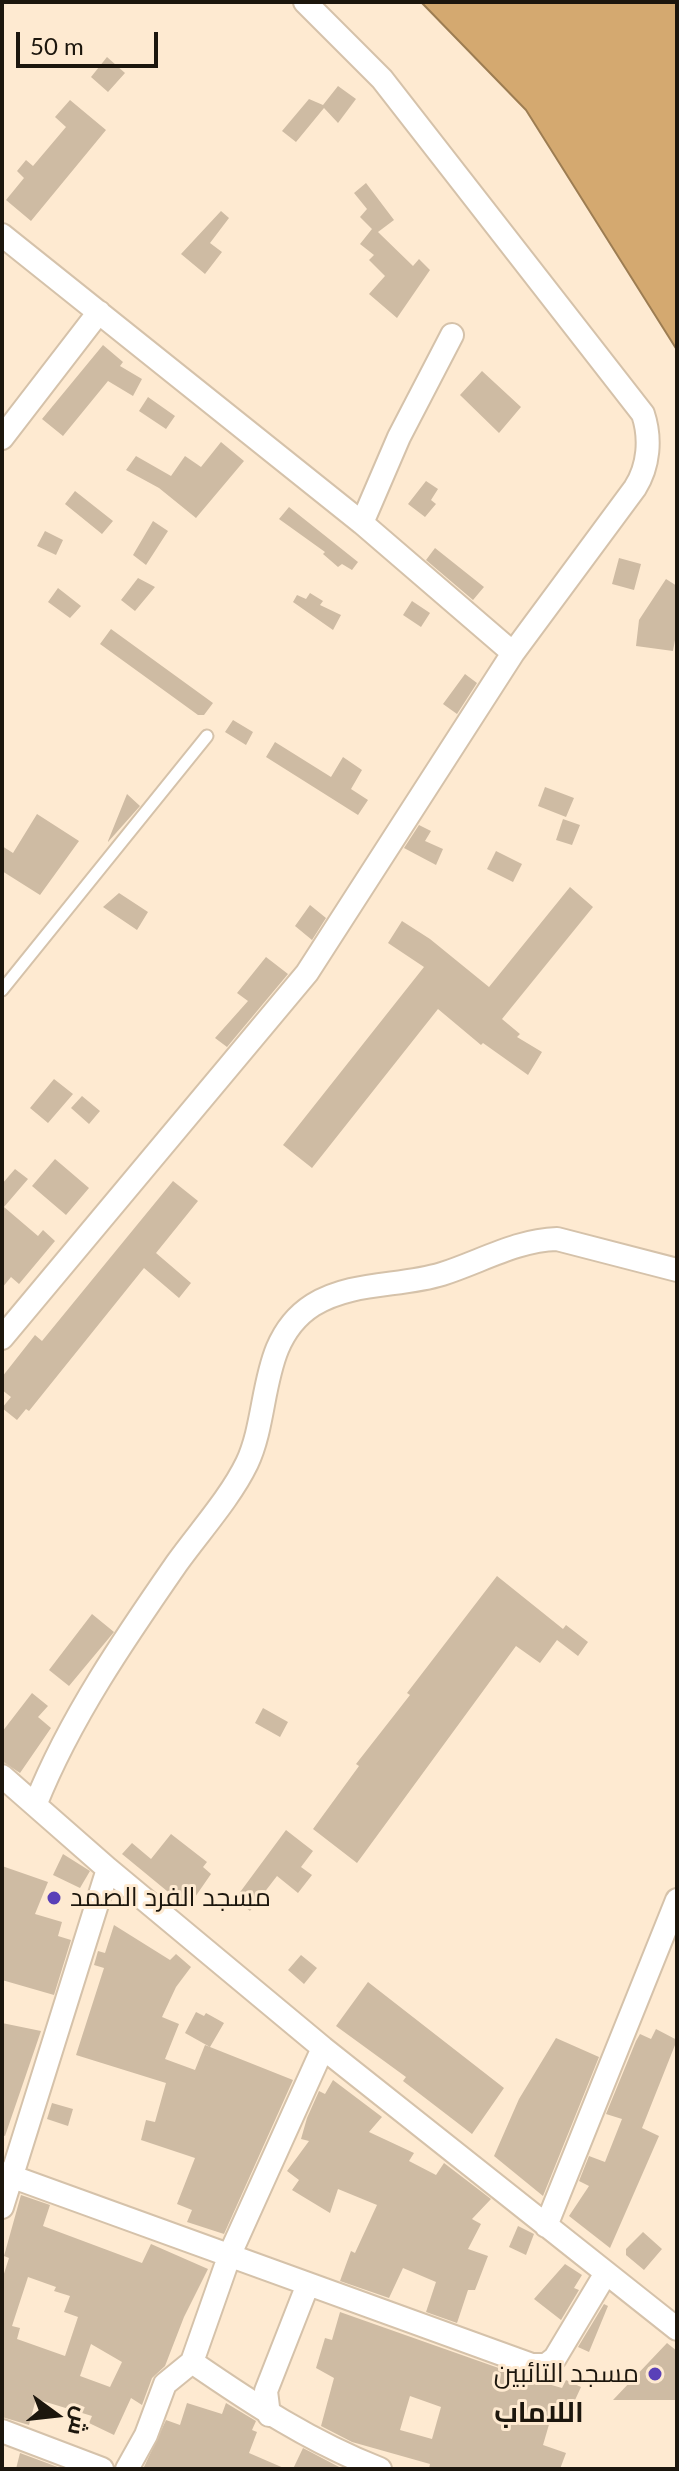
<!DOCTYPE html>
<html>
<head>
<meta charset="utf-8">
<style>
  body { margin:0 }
  #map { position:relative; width:679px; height:2471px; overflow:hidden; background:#feead1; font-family:Lato,Cairo,sans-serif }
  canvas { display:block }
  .frame { position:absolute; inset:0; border:4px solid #1c160d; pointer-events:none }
  .north { position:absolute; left:16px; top:2375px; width:80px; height:80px; -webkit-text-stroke:6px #feead1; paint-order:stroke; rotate:105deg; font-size:22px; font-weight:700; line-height:32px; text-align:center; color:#1c160d }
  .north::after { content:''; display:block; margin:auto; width:28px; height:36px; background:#1c160d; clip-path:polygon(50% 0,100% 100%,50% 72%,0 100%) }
  .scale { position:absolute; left:16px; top:32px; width:142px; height:36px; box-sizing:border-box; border:4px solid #1c160d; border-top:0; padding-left:10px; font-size:24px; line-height:28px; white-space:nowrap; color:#1c160d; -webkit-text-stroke:6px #feead1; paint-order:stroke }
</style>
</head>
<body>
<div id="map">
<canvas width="679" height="2471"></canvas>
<div class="frame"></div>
<div class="north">ش</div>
<div class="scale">50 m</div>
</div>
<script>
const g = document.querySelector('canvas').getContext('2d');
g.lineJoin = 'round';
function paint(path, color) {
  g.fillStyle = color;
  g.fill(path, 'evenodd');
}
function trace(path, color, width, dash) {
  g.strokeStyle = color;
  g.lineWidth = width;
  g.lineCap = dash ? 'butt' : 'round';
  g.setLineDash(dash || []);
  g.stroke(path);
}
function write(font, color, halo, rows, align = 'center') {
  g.font = font + ' Lato,Cairo,sans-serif';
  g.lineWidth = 6;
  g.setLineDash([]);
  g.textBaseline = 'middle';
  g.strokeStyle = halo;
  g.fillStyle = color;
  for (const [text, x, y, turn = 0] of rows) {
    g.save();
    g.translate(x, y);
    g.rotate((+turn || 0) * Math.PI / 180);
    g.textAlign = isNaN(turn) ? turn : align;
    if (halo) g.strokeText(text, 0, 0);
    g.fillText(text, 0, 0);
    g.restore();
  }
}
const water = new Path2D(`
  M421,2H677V350L526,110Z`);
paint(water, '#d4a970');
trace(water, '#9d7d52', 2);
paint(new Path2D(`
  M107,57L125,73L108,92L91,77Z
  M338,86L356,99L338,123L324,108L296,142L282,131L309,99L323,105Z
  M70,100L106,130L31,221L6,200L24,178L17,171L26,160L33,166L66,127L55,117Z
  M366,183L394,220L378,232L413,266L419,259L430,270L397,318L369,294L385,276L369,260L374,255L360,244L372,229L360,217L367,209L354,193Z
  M221,211L229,218L210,243L222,252L205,274L181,254Z
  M103,345L123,362L120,366L142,379L133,396L108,381L63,436L42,419Z
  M482,371L521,407L499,433L460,395Z
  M148,397L175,416L166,429L139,411Z
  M221,442L244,461L196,518L159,488L126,470L136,456L171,476L185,456L201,467Z
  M426,481L438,489L431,500L436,504L425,517L408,504Z
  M75,491L113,521L102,534L65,504Z
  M289,507L358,562L352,570L342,564L338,567L323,554L325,552L279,519Z
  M153,521L168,531L146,565L133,555Z
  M45,531L63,540L56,555L37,546Z
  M435,548L484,587L473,600L426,560Z
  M619,558L641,564L634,590L612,584Z
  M138,578L155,587L135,611L121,600Z
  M666,579L677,586V629L673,651L636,646L639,620Z
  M58,588L81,606L70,618L48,602Z
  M310,593L323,601L320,605L341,615L333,630L293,602L297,595L306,599Z
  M412,601L430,613L421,627L403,615Z
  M111,629L213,703L204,715H198L100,644Z
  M465,674L477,683L457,714L443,704Z
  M233,720L253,732L246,745L225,732Z
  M275,742L331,777L343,757L362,770L351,789L368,800L358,815L266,757Z
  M545,787L574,798L566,817L538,806Z
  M127,794L140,806L108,842V841Z
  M37,814L79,841L40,895L2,871V846L13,853Z
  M563,819L580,825L572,845L556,840Z
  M419,825L431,831L425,841L443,849L436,865L404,848Z
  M496,851L522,864L513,882L487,869Z
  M570,887L593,907L502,1019L520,1034L517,1037L542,1052L528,1075L483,1043L481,1045L438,1009L312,1168L283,1145L424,967L388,943L402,921L430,939L489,987Z
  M119,893L148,912L137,930L103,907Z
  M310,905L326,918L312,940L295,926Z
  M266,957L288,974L227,1047L215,1038L248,1001L237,993Z
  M54,1079L73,1094L48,1123L30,1108Z
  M82,1096L100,1111L89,1124L71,1108Z
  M55,1159L89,1188L66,1215L32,1186Z
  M15,1169L28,1179L4,1207L38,1236L43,1230L55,1241L19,1284L11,1277L2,1288V1184Z
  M173,1181L198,1201L156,1253L191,1283L179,1298L144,1268L29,1411L26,1409L17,1420L2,1408L11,1397L2,1390V1377L35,1335L42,1341Z
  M497,1576L563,1629L566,1625L588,1642L578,1656L557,1640L540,1663L516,1646L357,1863L313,1829L359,1766L356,1764L410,1695L407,1693Z
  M92,1614L114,1632L69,1686L49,1670Z
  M32,1693L48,1706L38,1717L51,1728L20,1773L2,1761V1732Z
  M263,1708L288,1722L280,1737L255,1723Z
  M286,1830L313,1851L301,1867L312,1875L298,1893L277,1876L250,1911L235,1899Z
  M171,1834L207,1862L203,1867L211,1874L193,1900L190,1897L184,1905L122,1854L132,1843L151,1859Z
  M63,1854L90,1871L80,1888L53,1875Z
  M2,1866L48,1882L35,1914L62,1922L58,1936L71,1940L54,1995L2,1980Z
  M114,1925L170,1960L176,1954L191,1967L176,1987L162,2017L179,2024L165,2059L195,2070L205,2045L293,2080L224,2234L187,2222L192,2210L177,2204L195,2158L141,2140L146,2120L155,2122L166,2083L76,2055L104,1968L94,1965L98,1951L105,1953Z
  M301,1955L317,1968L304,1984L288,1970Z
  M368,1982L504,2088L472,2134L403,2081L406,2077L336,2026Z
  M196,2012L204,2016L206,2013L224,2023L210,2047L185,2033Z
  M2,2023L41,2031L5,2136L2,2135Z
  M656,2029L677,2040L642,2128L659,2136L610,2248L569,2216L589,2186L579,2181L589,2156L605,2162L622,2119L606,2114L636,2041L640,2034L651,2039Z
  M556,2038L599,2057L543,2196L494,2156L519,2099Z
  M333,2080L382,2117L369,2132L414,2153L409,2161L436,2175L444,2163L491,2199L472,2219L481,2224L468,2249L488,2256L475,2290H468L457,2323L426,2312L436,2282L403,2268L389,2298L340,2281L351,2251L355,2253L377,2205L338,2189L330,2213L292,2190L299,2180L287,2171L309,2141L301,2139L307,2118L319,2091L325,2094Z
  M52,2103L73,2109L68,2126L47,2119Z
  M21,2195L50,2205L43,2226L142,2263L151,2244L208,2269L184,2317L165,2366L152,2378L142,2405L131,2398L114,2435L89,2423L92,2416L36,2399L29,2425L2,2417V2280L9,2258L4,2256ZM28,2277L56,2287L54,2291L70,2296L64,2312L78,2317L65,2356L17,2339L20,2328L12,2326ZM91,2344L122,2362L110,2387L80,2376Z
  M518,2226L534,2234L526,2255L509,2247Z
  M643,2232L662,2249L644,2270L626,2255V2249Z
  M565,2264L582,2275L574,2288L579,2290L561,2320L534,2299Z
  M604,2304L608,2306L589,2352L578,2347Z
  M340,2312L527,2378L562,2388L566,2380L581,2387L570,2411L555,2404L543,2445L566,2453L560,2469H429L430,2464L352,2442L321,2426L334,2378L316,2368L325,2338L332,2340ZM410,2396L441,2407L432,2439L400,2430Z
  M667,2343L677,2351V2400H613Z
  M187,2403L222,2414L226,2403L256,2421L252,2430L257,2432L249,2453L286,2469H143L166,2420L180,2425Z
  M303,2448L341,2468V2469H293Z
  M20,2453L63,2469H16Z`), '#cebba3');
const service = new Path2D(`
  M2,990L207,736`);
const minor = new Path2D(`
  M2,235L362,523L513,653
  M2,438L99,312
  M362,523L399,437L452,335
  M2,1338L307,973L513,653L635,488C649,466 651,438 643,414L382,79L305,2
  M2,1776L108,1869L323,2048L677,2329
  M36,1803C70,1718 125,1638 177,1563C200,1531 230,1498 247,1463C271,1412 258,1340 313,1305C352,1281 400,1287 442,1274C480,1262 517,1240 557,1239L677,1270
  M2,2173L532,2365H546L555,2358L606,2273
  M2,2207L108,1869
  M546,2226L677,1900
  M192,2362C253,2404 311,2442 380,2469
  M269,2415L266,2391L308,2284
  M2,2431L102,2469
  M127,2469L146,2435L165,2384L192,2362L230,2254L323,2048`);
trace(service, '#d5c2aa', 15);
trace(minor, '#d5c2aa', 26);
trace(service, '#fff', 11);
trace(minor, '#fff', 22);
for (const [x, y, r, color] of [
  [54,1898,8,"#5a40b8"],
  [655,2374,8,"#5a40b8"]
]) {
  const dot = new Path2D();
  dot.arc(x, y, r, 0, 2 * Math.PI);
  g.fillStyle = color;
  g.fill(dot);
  trace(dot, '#feead1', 3);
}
write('26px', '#1c160d', '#feead1', [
  ["مسجد الفرد الصمد",70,1898],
  ["مسجد التائبين",639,2374,"right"]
], 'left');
write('bold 28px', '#1c160d', '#feead1', [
  ["اللاماب",539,2413]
]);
</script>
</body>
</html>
